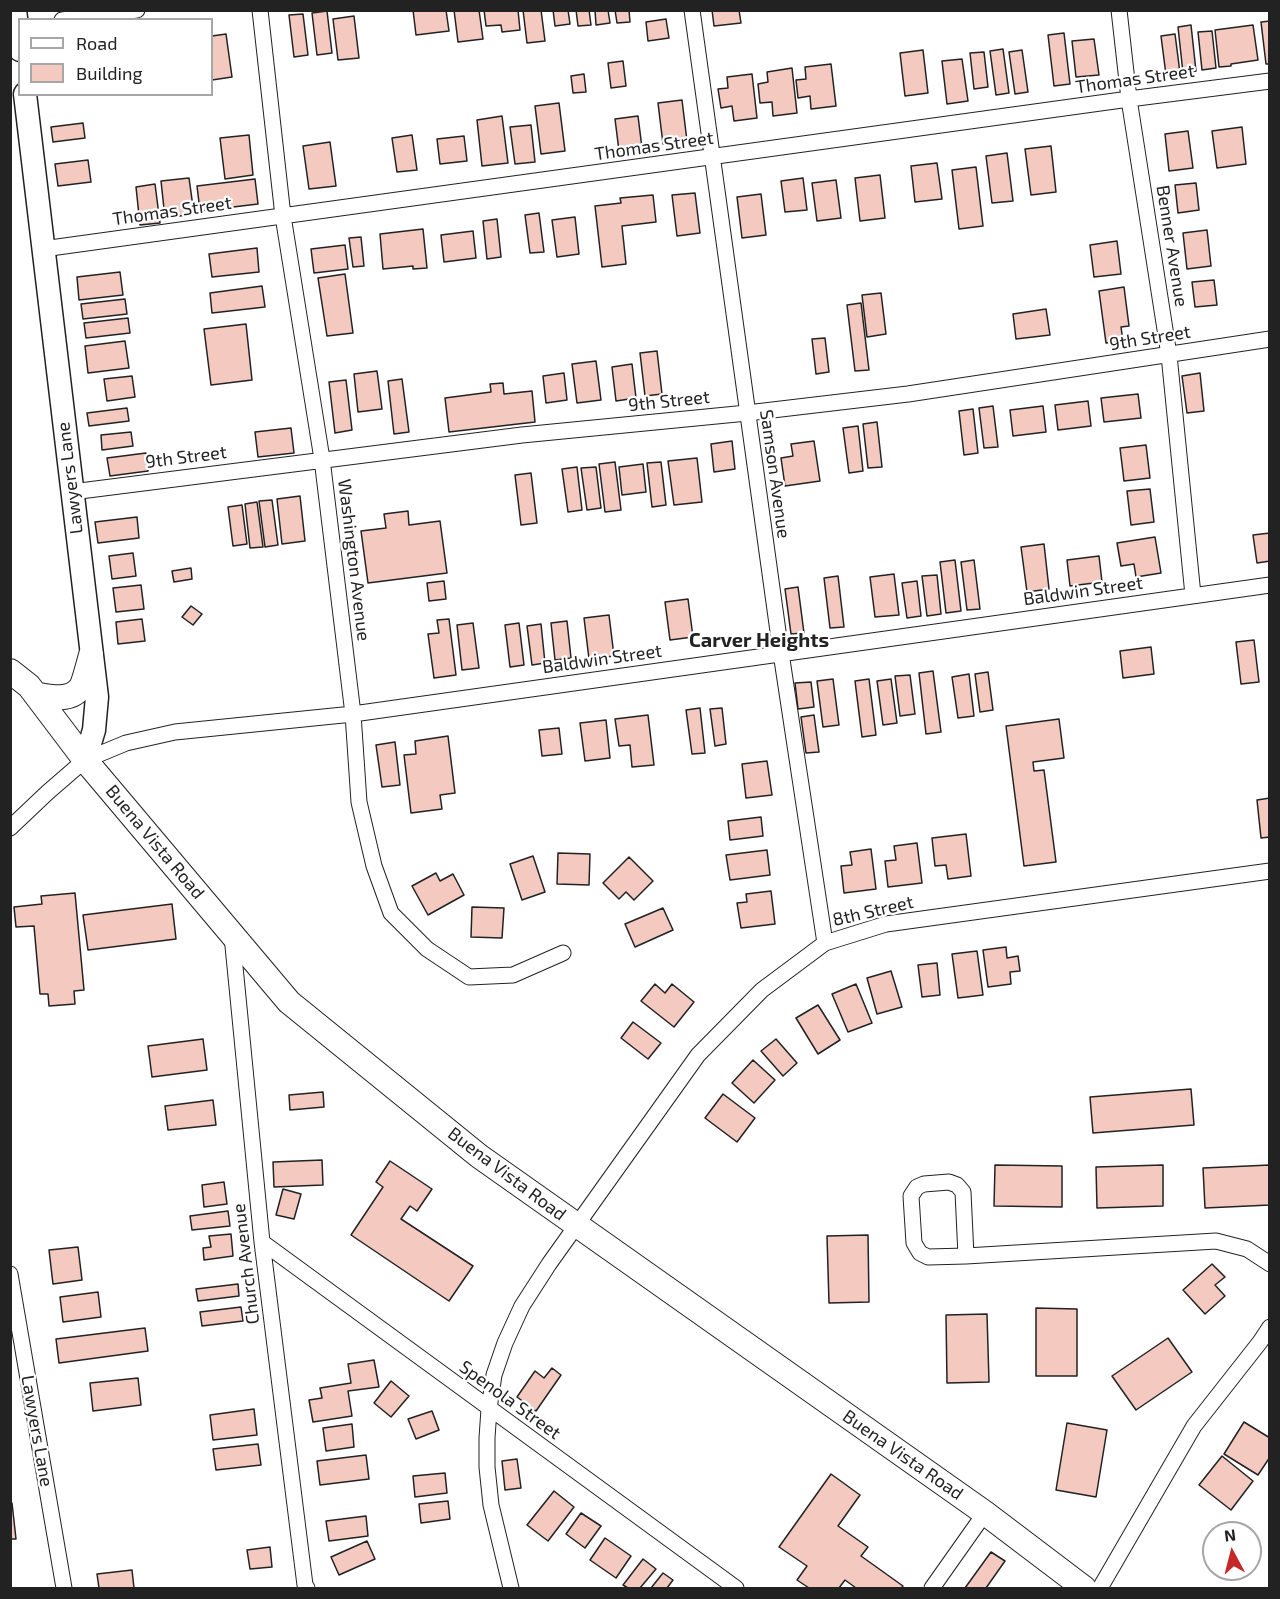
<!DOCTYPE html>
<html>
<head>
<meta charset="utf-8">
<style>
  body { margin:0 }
  #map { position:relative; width:1280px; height:1599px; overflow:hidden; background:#fff; font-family:"Exo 2",sans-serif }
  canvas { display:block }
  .frame { position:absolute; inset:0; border:12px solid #222; pointer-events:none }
  .legend { position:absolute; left:18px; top:18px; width:195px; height:78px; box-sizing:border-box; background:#fff; border:2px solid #a7a7a7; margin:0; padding:8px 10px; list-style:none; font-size:18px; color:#222 }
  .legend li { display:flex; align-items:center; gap:12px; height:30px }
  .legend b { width:30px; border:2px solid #a7a7a7 }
  .north { position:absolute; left:1202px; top:1521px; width:60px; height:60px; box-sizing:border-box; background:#fff; border:2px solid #a7a7a7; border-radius:50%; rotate:353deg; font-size:16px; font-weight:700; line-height:24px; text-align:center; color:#222 }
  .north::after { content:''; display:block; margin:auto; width:21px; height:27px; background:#c62828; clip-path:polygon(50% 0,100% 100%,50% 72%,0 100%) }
</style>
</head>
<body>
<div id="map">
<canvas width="1280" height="1599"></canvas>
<div class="frame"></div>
<ul class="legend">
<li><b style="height:8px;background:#fff"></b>Road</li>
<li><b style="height:16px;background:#f3c9c0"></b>Building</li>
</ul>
<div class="north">N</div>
</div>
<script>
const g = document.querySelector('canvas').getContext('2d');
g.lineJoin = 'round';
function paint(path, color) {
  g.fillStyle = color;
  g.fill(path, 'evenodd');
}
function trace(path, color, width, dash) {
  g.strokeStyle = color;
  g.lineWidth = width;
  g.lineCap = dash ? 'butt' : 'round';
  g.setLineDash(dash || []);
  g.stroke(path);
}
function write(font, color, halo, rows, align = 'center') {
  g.font = font + ' "Exo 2",sans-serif';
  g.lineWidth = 4.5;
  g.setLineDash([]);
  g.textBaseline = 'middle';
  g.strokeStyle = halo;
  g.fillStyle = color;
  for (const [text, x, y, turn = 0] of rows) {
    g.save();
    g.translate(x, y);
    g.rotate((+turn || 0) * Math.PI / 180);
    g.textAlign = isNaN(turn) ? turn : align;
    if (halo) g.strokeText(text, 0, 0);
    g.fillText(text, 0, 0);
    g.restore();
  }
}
const building = new Path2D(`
  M413,10H446L449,31L416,35Z
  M454,10H479L483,39L458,42Z
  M484,10H518L520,30L502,32L501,25L486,26Z
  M523,10H541L545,41L527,43Z
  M553,10H568L570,24L555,26Z
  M576,10H589L591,25L578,26Z
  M595,10H608L610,23L596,25Z
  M615,10H629L630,22L617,23Z
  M712,10H739L741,23L714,26Z
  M327,11L332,53L317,55L312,13Z
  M303,14L308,55L294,57L289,15Z
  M354,16L359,58L338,60L333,19Z
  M666,19L669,38L648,41L646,22Z
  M1270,21V64H1266L1261,22Z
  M1191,25L1196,71L1183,73L1178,27Z
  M1253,25L1258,60L1231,64V66L1219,67L1215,30Z
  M1212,31L1216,68L1202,70L1198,32Z
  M1064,33L1070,84L1054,86L1048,35Z
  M226,34L232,77L212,80V36Z
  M1175,34L1180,73L1166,75L1161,36Z
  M1094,39L1099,75L1076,77L1072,41Z
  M1003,49L1009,93L996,95L990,51Z
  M923,50L928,93L905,96L900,53Z
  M1022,50L1028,92L1015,94L1009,52Z
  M984,52L988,87L974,89L970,53Z
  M962,59L968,101L947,104L942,61Z
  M623,61L626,86L611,88L608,63Z
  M831,64L836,106L811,109L810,96L798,98L796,80L806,79L805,67Z
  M792,68L797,113L773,116L772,102L760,103L758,84L768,82L767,72Z
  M584,74L586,92L573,93L571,76Z
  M752,74L757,118L734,121L732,106L721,108L718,89L728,88L727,77Z
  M682,100L687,141L663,144L658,103Z
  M559,103L565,151L541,154L535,106Z
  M502,116L508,163L482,166L477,120Z
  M638,116L642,148L619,151L615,119Z
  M83,123L85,138L53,142L51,127Z
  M531,125L535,162L515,164L510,127Z
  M1242,127L1246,164L1217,168L1212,131Z
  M1188,131L1193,168L1169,171L1165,134Z
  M249,135L253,175L225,179L220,138Z
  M412,135L417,170L397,172L392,138Z
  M464,136L467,161L440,164L437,139Z
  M330,142L336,186L309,189L303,146Z
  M1051,146L1056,192L1031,195L1025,149Z
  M1007,153L1013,201L992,203L986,156Z
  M88,160L91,182L58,186L55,164Z
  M937,163L942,199L915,202L911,166Z
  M976,167L983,226L959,229L952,170Z
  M880,175L885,218L860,221L855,178Z
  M189,178L194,214L165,218L161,181Z
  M803,178L807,210L785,212L781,181Z
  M255,179L258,204L200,211L197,186Z
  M836,180L841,218L817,221L812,183Z
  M1196,183L1199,210L1178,213L1175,185Z
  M155,184L160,223L140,225L136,187Z
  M695,193L700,233L677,236L672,195Z
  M761,194L766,235L742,238L737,197Z
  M653,195L656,222L622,226L626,264L602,267L595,206L621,203L620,198Z
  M539,213L544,252L530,253L525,215Z
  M575,217L579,254L557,257L552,220Z
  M497,219L501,257L487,259L483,221Z
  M423,229L427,268L413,269V266L383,269L380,234Z
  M1207,230L1211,266L1187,269L1183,233Z
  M473,231L476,258L444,262L441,235Z
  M361,237L364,266L353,267L349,238Z
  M1117,241L1121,274L1094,277L1090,245Z
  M345,245L348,269L314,273L311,249Z
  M257,248L259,272L212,277L209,254Z
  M120,272L123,295L79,300L77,277Z
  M345,274L353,333L327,336L318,278Z
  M1214,280L1217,305L1195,307L1192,282Z
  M262,286L265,307L212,313L210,293Z
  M1124,287L1129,326L1121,327L1123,341L1106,343L1099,291Z
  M881,293L886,334L867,337L862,295Z
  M125,299L127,314L83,319L81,304Z
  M861,303L869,370L855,371L847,305Z
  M1046,309L1050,335L1016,339L1013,314Z
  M128,318L130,333L86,338L84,323Z
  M246,324L252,380L211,385L204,329Z
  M825,338L829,372L816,374L812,339Z
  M125,341L129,368L88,373L85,346Z
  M657,351L662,394L645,396L640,353Z
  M596,361L601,400L577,403L572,364Z
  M632,364L636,398L616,401L612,367Z
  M377,371L382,409L358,412L354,374Z
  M564,373L567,400L546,403L543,376Z
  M1200,373L1204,411L1187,413L1182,376Z
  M132,376L135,397L107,401L104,379Z
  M402,379L409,432L394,434L388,381Z
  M346,380L352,430L335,433L329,382Z
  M503,383L504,394L532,391L535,422L449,432L445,398L491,392L490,384Z
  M1138,394L1141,418L1104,422L1101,398Z
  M1088,401L1091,426L1058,430L1055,405Z
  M993,406L998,447L984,448L979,408Z
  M1043,406L1046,432L1013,436L1010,410Z
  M127,408L129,421L89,426L87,413Z
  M973,409L978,453L964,455L959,411Z
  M877,422L882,467L868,468L863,424Z
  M858,426L863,471L849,473L843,428Z
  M291,428L294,453L258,457L255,432Z
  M131,432L133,446L102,450L101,435Z
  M732,441L735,469L714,472L711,444Z
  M814,441L820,481L785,486L781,458L793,456L791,444Z
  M1146,445L1150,478L1124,481L1120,448Z
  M146,453L148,471L110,476L107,458Z
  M697,458L702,502L674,505L668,461Z
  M615,462L621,510L605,512L599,464Z
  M661,462L666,505L652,507L647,463Z
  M643,464L646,492L622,495L619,467Z
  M577,467L582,510L568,512L562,469Z
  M596,467L601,508L587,510L581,468Z
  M531,473L537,523L521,525L515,475Z
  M1150,489L1154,522L1131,525L1127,491Z
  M300,496L305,541L282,544L277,499Z
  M272,500L278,545L265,547L259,501Z
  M257,502L263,547L250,548L245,504Z
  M242,505L247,544L233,546L228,507Z
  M408,511L409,525L440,521L447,573L368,583L361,531L386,528L384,514Z
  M137,517L139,538L98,543L95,522Z
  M1270,533V561L1257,563L1253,535Z
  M1155,537L1161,573L1136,577L1134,564L1121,566L1117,543Z
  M1044,544L1049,589L1027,592L1021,547Z
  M133,553L136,576L112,579L109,556Z
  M1099,556L1102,582L1070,586L1067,560Z
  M955,560L961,611L946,613L940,562Z
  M974,560L980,609L967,610L961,562Z
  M191,568L192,579L174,582L172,571Z
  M894,574L899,615L875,617L870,577Z
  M937,575L941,614L927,616L922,576Z
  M838,576L844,627L830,628L824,578Z
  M444,581L446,599L429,601L427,583Z
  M917,581L921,616L907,618L902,583Z
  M141,585L144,609L116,612L113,588Z
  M798,587L804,633L791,634L785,589Z
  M688,599L693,637L670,640L665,602Z
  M191,606L202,614L193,625L182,617Z
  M609,615L614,656L589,659L584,618Z
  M142,619L145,641L118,644L116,622Z
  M449,619L456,675L434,678L428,634L439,633L437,620Z
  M567,621L571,658L555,660L551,623Z
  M473,623L479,668L462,670L457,625Z
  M519,623L524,665L510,667L505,625Z
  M541,624L545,663L532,665L527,626Z
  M1254,640L1259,682L1241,684L1236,642Z
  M1151,647L1154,674L1123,678L1120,651Z
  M933,671L941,732L926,734L919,673Z
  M988,672L993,710L980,712L975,674Z
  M969,674L974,716L958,718L952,677Z
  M910,675L915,714L900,716L895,676Z
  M833,679L839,725L823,727L817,681Z
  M869,679L876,735L862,737L855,681Z
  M891,679L897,723L883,725L877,681Z
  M811,682L814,707L798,709L795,683Z
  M700,708L705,753L692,754L686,710Z
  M722,708L726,744L715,746L710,709Z
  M648,715L654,765L632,767L630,745L619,746L615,719Z
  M814,715L819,752L806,753L801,717Z
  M1059,719L1064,758L1033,762L1034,771L1044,770L1056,862L1024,866L1006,726Z
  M606,720L610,758L585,761L580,723Z
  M559,728L562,754L542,756L539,730Z
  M448,736L455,793L440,795L442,809L411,813L404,755L416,754L415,741Z
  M395,742L400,785L382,787L376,745Z
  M767,761L772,795L746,798L742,764Z
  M1270,798V837L1261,838L1257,800Z
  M761,817L763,836L730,840L728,821Z
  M966,834L971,876L948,879L946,865L935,866L932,838Z
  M917,843L922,883L888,887L885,861L896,860L894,846Z
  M871,849L876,889L844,893L841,866L852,865L850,852Z
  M767,850L770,875L730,880L726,855Z
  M558,853L590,854L589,885L557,884Z
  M533,856L545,892L522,900L510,864Z
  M629,857L653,881L634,900L626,892L619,899L603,883Z
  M436,873L440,881L453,874L464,895L428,915L412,886Z
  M771,891L775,924L741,928L737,903L747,902L746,894Z
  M75,893L84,990L74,991L75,1004L49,1006L48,994H40L34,926L16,927L14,907L42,904L41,896Z
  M172,904L176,939L88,950L83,915Z
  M472,907L504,908L502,938L471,937Z
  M663,908L673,930L635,947L625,924Z
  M1006,947L1007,958L1018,956L1020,971L1010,972L1011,984L988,987L983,950Z
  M977,951L983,995L958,998L952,954Z
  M937,963L940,995L922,997L918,965Z
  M891,971L902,1007L877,1014L867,978Z
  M655,984L665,993L672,984L694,1002L674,1027L641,1001Z
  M856,984L872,1023L848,1032L832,994Z
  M818,1005L840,1040L818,1054L796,1018Z
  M633,1022L661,1043L648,1059L621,1038Z
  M203,1039L207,1070L152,1077L148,1046Z
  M776,1039L797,1063L783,1076L761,1051Z
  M753,1060L775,1080L754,1103L732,1083Z
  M1191,1089L1194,1125L1093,1133L1090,1097Z
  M323,1092L324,1107L290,1110L289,1095Z
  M723,1094L755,1118L737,1142L705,1118Z
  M213,1100L216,1125L168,1130L165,1106Z
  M322,1160L323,1185L274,1187L273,1162Z
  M390,1161L432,1189L417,1211L410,1206L401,1219L473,1266L449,1301L351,1235L383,1187L376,1182Z
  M995,1165L1062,1166V1207L994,1206Z
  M1163,1165V1206L1097,1208L1096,1167Z
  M1270,1165V1205L1205,1208L1203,1168Z
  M224,1182L227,1204L204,1207L202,1185Z
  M283,1189L301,1194L294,1219L276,1215Z
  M228,1211L230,1226L192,1230L190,1216Z
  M231,1234L233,1256L204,1260L203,1248L211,1247L209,1236Z
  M868,1235L869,1302L829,1303L827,1236Z
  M78,1247L82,1280L53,1284L49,1250Z
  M1212,1264L1225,1277L1215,1285L1225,1296L1205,1314L1183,1290Z
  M238,1284L239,1296L198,1301L196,1289Z
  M98,1292L101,1317L63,1322L60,1297Z
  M241,1307L243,1321L202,1326L200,1312Z
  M1036,1308L1077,1309V1376H1036Z
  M987,1314L989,1382L947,1383L946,1315Z
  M145,1328L148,1351L59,1363L56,1339Z
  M1168,1338L1192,1372L1136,1410L1112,1376Z
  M374,1360L379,1387L348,1391L352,1416L313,1422L309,1400L322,1398L320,1388L351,1383L348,1364Z
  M552,1368L561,1375L536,1411L517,1397L535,1371L544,1378Z
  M138,1378L141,1405L93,1411L90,1383Z
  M391,1381L409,1396L391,1417L374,1403Z
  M254,1409L257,1435L213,1440L210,1415Z
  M432,1411L439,1430L416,1439L408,1419Z
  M1244,1422L1270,1438V1457L1258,1475L1224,1454Z
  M1067,1423L1107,1430L1096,1497L1056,1490Z
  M352,1424L354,1447L326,1451L323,1428Z
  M258,1444L261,1465L216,1470L213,1449Z
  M366,1455L369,1479L320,1485L317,1461Z
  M1222,1456L1253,1481L1231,1510L1199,1485Z
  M517,1459L521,1488L505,1490L502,1461Z
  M445,1473L447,1493L415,1497L413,1476Z
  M831,1474L860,1495L838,1526L868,1547L861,1556L903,1586L901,1588H856L845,1580L839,1588H809L797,1580L807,1566L779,1547Z
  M554,1491L574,1507L548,1541L527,1525Z
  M448,1501L450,1519L421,1523L419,1504Z
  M10,1503H12L16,1539H10Z
  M581,1513L601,1526L585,1548L566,1534Z
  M366,1516L368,1536L329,1541L326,1521Z
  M605,1538L631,1556L616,1578L590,1560Z
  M367,1541L375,1559L339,1575L331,1557Z
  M270,1547L272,1567L250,1569L247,1550Z
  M991,1552L1005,1561L986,1588H965Z
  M643,1559L656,1569L640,1588H628L623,1585Z
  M132,1570L134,1588H99L97,1574Z
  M663,1573L673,1580L667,1588H651Z`);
paint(building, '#f3c9c0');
trace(building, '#222', 1.5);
const street = new Path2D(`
  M260,10L283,216L322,459L353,714L359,802L374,866L391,913L427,949L469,977L513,975L563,953
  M692,10L781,653L825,943
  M1119,10L1129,99L1169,355L1193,595
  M62,20L137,10
  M43,249L1129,99L1270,81
  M72,492L522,435L747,413L908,394L1270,339
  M10,828L48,792L85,760L126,743L175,732L353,714L1270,585
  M232,936L262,1242L305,1585L307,1588
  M262,1242L736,1588
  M966,1256L963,1192L957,1185L949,1182L924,1184L917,1187L911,1196L914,1243L920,1253L928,1257L966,1256L1216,1241L1247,1249L1270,1264
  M10,1274L64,1588
  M511,1588L491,1505L487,1467V1438L489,1409L494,1375L505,1343L522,1306L549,1264L698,1055L762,990L825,943L886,924L1270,871
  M932,1588L985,1513
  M1100,1588L1194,1426L1260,1342L1270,1327`);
const secondary = new Path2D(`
  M15,10L20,50
  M25,94L97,697L94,730L85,760`);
const primary = new Path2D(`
  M10,671L29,686L85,760L289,1002L479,1156L985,1513L1084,1588
  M35,694C50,697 71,702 81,687C84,682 89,662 91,655`);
trace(street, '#222', 17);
trace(secondary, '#222', 25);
trace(primary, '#222', 26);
trace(street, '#fff', 15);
trace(secondary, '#fff', 22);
trace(primary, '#fff', 24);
write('18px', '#222', '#fff', [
  ["Thomas Street",1135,79,-8],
  ["Thomas Street",654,146,-8],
  ["Thomas Street",172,211,-8],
  ["Benner Avenue",1172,246,81],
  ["9th Street",1150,338,-9],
  ["9th Street",669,401,-6],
  ["9th Street",186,457,-7],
  ["Samson Avenue",775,474,82],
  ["Lawyers Lane",70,478,-97],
  ["Washington Avenue",354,560,83],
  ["Baldwin Street",1083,591,-8],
  ["Baldwin Street",602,659,-8],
  ["Buena Vista Road",155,842,50],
  ["8th Street",873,911,-13],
  ["Buena Vista Road",507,1174,37],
  ["Church Avenue",246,1264,-97],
  ["Spenola Street",510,1400,36],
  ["Lawyers Lane",37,1431,80],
  ["Buena Vista Road",903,1455,35]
]);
write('bold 20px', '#222', '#fff', [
  ["Carver Heights",759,640]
]);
</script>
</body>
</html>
